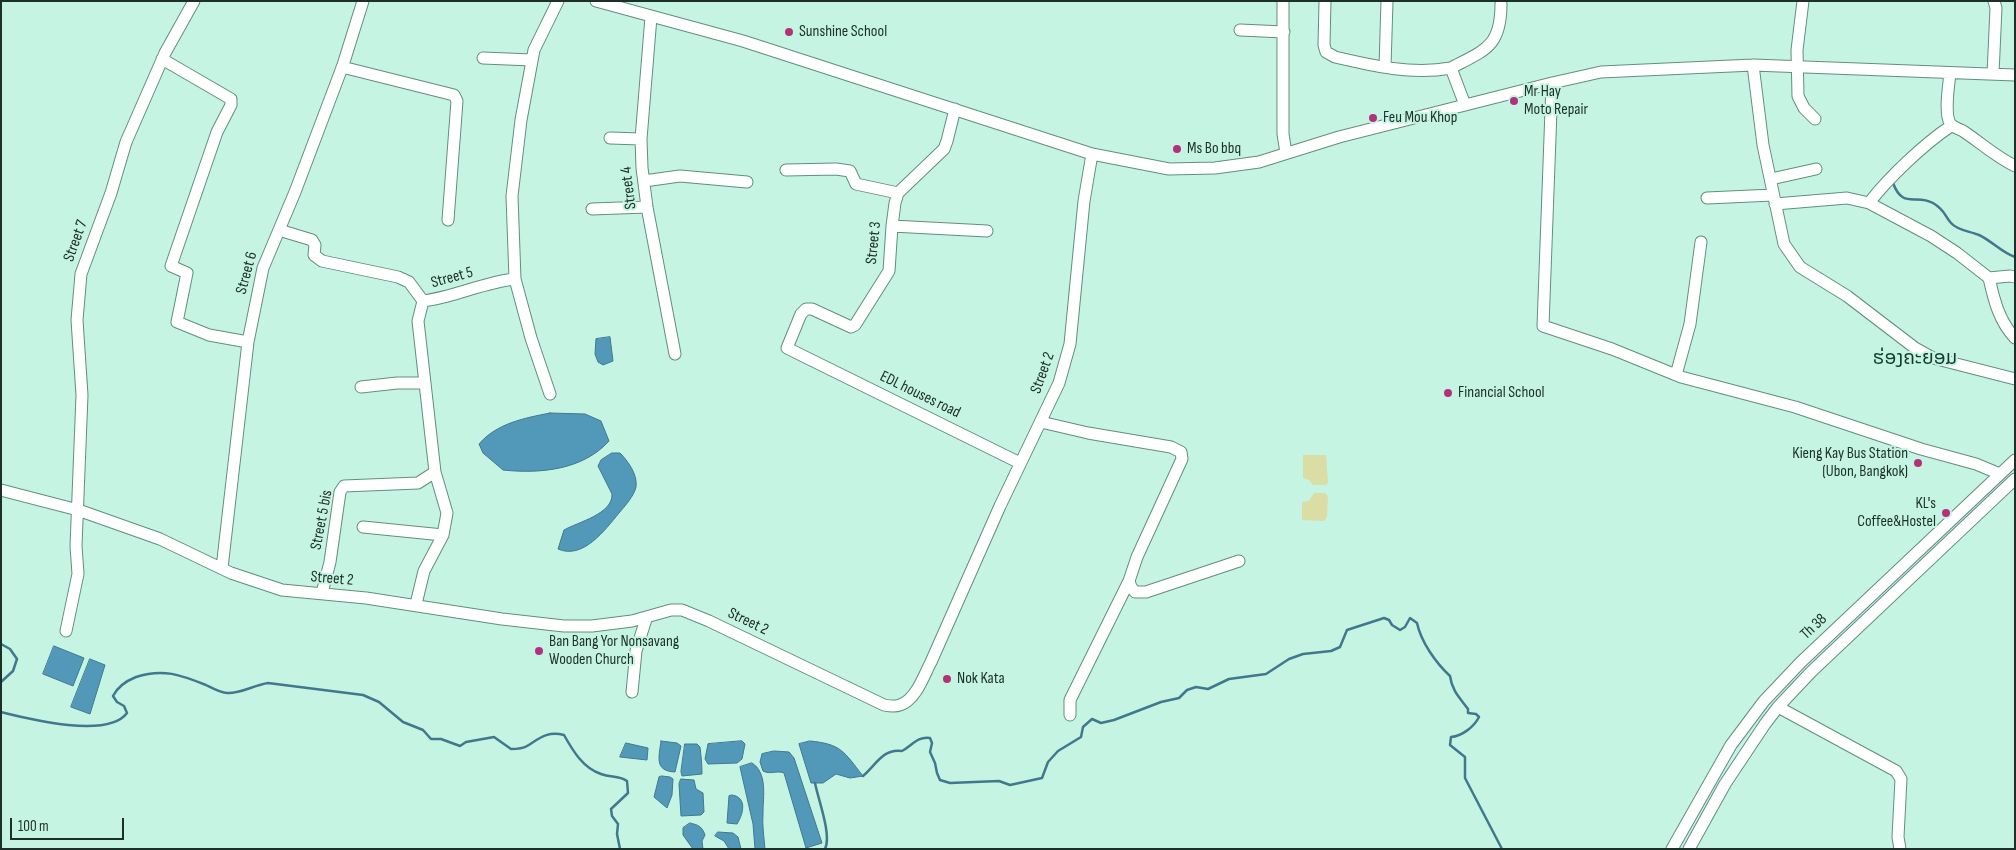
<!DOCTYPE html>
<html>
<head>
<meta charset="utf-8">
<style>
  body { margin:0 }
  #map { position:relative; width:2016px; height:850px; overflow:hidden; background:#c5f4e2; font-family:"Sofia Sans Condensed",sans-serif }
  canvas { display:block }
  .frame { position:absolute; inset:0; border:2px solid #1d2f29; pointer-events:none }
  .scale { position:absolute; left:10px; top:818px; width:114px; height:22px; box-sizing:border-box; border:2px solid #1d2f29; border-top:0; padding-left:6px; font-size:15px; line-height:18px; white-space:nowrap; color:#1d2f29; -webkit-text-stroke:4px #c5f4e2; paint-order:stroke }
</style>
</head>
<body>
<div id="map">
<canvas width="2016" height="850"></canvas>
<div class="frame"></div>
<div class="scale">100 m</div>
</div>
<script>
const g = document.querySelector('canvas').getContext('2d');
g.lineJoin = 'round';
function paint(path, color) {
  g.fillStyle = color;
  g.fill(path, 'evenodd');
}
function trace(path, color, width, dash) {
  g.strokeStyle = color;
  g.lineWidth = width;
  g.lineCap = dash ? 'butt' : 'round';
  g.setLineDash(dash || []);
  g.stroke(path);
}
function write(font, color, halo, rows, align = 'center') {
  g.font = font + ' "Sofia Sans Condensed","Noto Sans Lao",sans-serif';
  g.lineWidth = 4;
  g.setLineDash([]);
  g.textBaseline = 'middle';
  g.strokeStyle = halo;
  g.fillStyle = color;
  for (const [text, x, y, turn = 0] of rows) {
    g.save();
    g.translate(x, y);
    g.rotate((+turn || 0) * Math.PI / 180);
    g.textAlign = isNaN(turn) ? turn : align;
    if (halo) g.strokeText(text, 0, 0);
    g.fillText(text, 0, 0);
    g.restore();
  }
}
paint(new Path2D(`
  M1303,455H1326L1328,483L1326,485H1313L1309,480L1303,478Z
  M1314,493H1325L1328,496L1327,517L1324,521L1302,520V502L1309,501Z`), '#dadda4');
const water = new Path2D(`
  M610,337L613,361L603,365L598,362L595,354L596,339Z
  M550,413L585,414L601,421L609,441C583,470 540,474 503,470L483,453L479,444C497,423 525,418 550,413Z
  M612,453H620C628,461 638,475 636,487C634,496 625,506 619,513C605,530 583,560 558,549L564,530C578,522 613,514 612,494L598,466L601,460Z
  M54,646L84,658L73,686L43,674Z
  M90,659L105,665L90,714L71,707Z
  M661,741L677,743L681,746L675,772C654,771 659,757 661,741Z
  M742,741L745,744L742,759L737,763L708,764L705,759L708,744Z
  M810,741C842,744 844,752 863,776L850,778L836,774L823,783H811L799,744Z
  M626,743L648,748L647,760L620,757Z
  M685,744H697L700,747C701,756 702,764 702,774L682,776L681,772Z
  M774,751L789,752L794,758L822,843L806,848L784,773C777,770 770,775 763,771L760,762L762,754Z
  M752,763C768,773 763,797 763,813C762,825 764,837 765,849H755L753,824L740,767Z
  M662,776L670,777L673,779L672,795L667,808L654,797L659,777Z
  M681,779L694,780L696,789L703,793L704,812L701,815L681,816L679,784Z
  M732,795C747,797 744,813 737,824L727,823L729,796Z
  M690,823C698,825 702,826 705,835L702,841L703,849H693L683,835V828Z
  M718,832L733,833L738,837L741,849H729L724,841L715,836Z`);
paint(water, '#5198b9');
trace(water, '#41788e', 1);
trace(new Path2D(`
  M1893,183C1903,210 1916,193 1933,203C1945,210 1944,215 1951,223C1958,231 1970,231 1979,235C1992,241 2002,253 2015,257
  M1,644L10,649L17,659L13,671L1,682
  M1,712C29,719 108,739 127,713L124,706L117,702L113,696C118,686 126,681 136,677C163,668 181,675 206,685C212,688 221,693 227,693C240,694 254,685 268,683L363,695L379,702L403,722L423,730L431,739H441L460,746L466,742L494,737L511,749C516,749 522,749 527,746C540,738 547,731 564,735C573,751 583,768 601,774C611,778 618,775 627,781L628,793L611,809L612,816L618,824L617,834L620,849
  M863,776C876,765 883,748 902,751C912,746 917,736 930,738L932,743L930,752L935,763L937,773L940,780L950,783L999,781L1010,785L1042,778L1048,762L1058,751L1081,737L1083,727L1092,719L1101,723L1114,720L1161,702L1179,698L1187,690L1196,687L1208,689L1229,679L1266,674L1289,659L1303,654L1331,651L1340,647L1347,630L1384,618L1389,620L1392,625L1400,630L1405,627L1410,618L1417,623C1421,642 1436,663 1450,676C1452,691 1460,698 1468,709V713L1476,714L1479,717C1474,727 1462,736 1451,737L1450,745L1465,757V778L1502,849
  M815,783C818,799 832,835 825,849`), '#41788e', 2.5);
const minor = new Path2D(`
  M596,1L743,41L1092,154L1169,169L1215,168L1259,162L1339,137L1552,83L1601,72L1753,65L2015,75
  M1283,1V134L1286,153
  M1325,1L1324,45L1326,52L1335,57C1373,66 1412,75 1451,68L1465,105
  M1803,1L1797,50L1798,96L1804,108L1815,119
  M651,17L641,139L642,168L647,207L675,354
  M1240,30L1284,32
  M483,58L532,60
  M162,59L231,99V105L217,132L171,266L187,273L177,322L209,335L248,342
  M1753,65L1763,145L1784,244L1800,267L1847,296L1915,348L1933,358L2015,379
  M342,67L454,95L457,101L448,220
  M1385,67L1387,1
  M1451,68C1485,50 1501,47 1501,4
  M1950,73C1949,84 1944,113 1950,123C1952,127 1959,129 1963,131C1981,143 1996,157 2015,166
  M1993,74L1996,8L1994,1
  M1552,83L1543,326L1612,349L1681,377L1795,407L1921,449L1976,464L2000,474
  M955,109L947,141L944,149L898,193L895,203L892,226L889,271L855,325L851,327L812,309H806L801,314L787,348L1020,463
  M610,138L641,139
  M786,170L836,169L850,171L856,184L898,193
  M1771,179L1816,169
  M644,181L680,176L747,182
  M1707,198L1773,195
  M1869,203C1889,177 1924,144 1951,126
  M1775,204L1847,198L1869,203L1931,236L1957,253L1989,278
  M592,209L647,207
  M892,226L987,231
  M279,230L312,240L315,245L314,255L322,261L398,277L409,282L423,301
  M2015,277L2010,276L1989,278C1994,300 1999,321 2015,338
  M515,279L531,338L550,394
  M1676,375L1690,324L1701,242
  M361,387L397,383H425
  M1041,422L1088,433L1171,447L1181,452L1182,459L1137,557L1129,581L1131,587L1135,592H1146L1239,561
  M1,490L78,510L160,539L231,573L282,590L366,598L502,619L564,626H592L632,621L671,610H682L709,621L884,705C889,706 895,707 900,705C916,700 924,675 931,662L1000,506L1059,383L1070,344L1084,201L1092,154
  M363,527L443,535
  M222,568L248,342L263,268L295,192L343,65L363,1
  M322,593L330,562L340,492L344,486L418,483L435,472
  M416,604L424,571L443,535L447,513L435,472L418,321L423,301C455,297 484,282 515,279L512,196L521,120L534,50L558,1
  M66,631L78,574L76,546L82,395L77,320L81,274L111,193L126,142L165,53L194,1
  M632,692L636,651L646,619
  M1778,707L1896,771L1901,779L1898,837L1900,849
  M1070,715V700L1129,581
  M1672,849L1731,745L1764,701L1801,662L2015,460
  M1689,849L1725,784L1765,724L1778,707L1811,672L2015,479`);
trace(minor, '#628e7e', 13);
trace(minor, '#fff', 11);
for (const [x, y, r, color] of [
  [789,32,5,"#b3317b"],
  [1514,101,5,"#b3317b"],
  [1373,118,5,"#b3317b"],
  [1177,149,5,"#b3317b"],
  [1448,393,5,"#b3317b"],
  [1918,463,5,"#b3317b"],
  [1946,513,5,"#b3317b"],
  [539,651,5,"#b3317b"],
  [947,679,5,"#b3317b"]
]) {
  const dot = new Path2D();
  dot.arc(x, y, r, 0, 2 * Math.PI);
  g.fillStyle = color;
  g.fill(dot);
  trace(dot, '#c5f4e2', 2);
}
write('16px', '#1d2f29', '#c5f4e2', [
  ["Sunshine School",799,32],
  ["Mr Hay",1524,92],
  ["Moto Repair",1524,110],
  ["Feu Mou Khop",1383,118],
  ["Ms Bo bbq",1187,149],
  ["Financial School",1458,393],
  ["Kieng Kay Bus Station",1908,454,"right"],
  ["(Ubon, Bangkok)",1908,472,"right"],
  ["KL's",1936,504,"right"],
  ["Coffee&Hostel",1936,522,"right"],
  ["Ban Bang Yor Nonsavang",549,642],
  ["Wooden Church",549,660],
  ["Nok Kata",957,679]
], 'left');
write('16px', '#1d2f29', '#c5f4e2', [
  ["Street 4",629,188,-97],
  ["Street 7",76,241,-70],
  ["Street 3",874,243,-84],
  ["Street 6",247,273,-75],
  ["Street 5",452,278,-15],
  ["Street 2",1043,373,-70],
  ["EDL houses road",920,395,26],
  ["Street 5 bis",322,520,-79],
  ["Street 2",332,579,5],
  ["Street 2",748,622,26],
  ["Th 38",1814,627,-43]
]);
write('19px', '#103c2f', '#c5f4e2', [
  ["ຮ່ອງຄະຍອມ",1915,359]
]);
</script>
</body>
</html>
